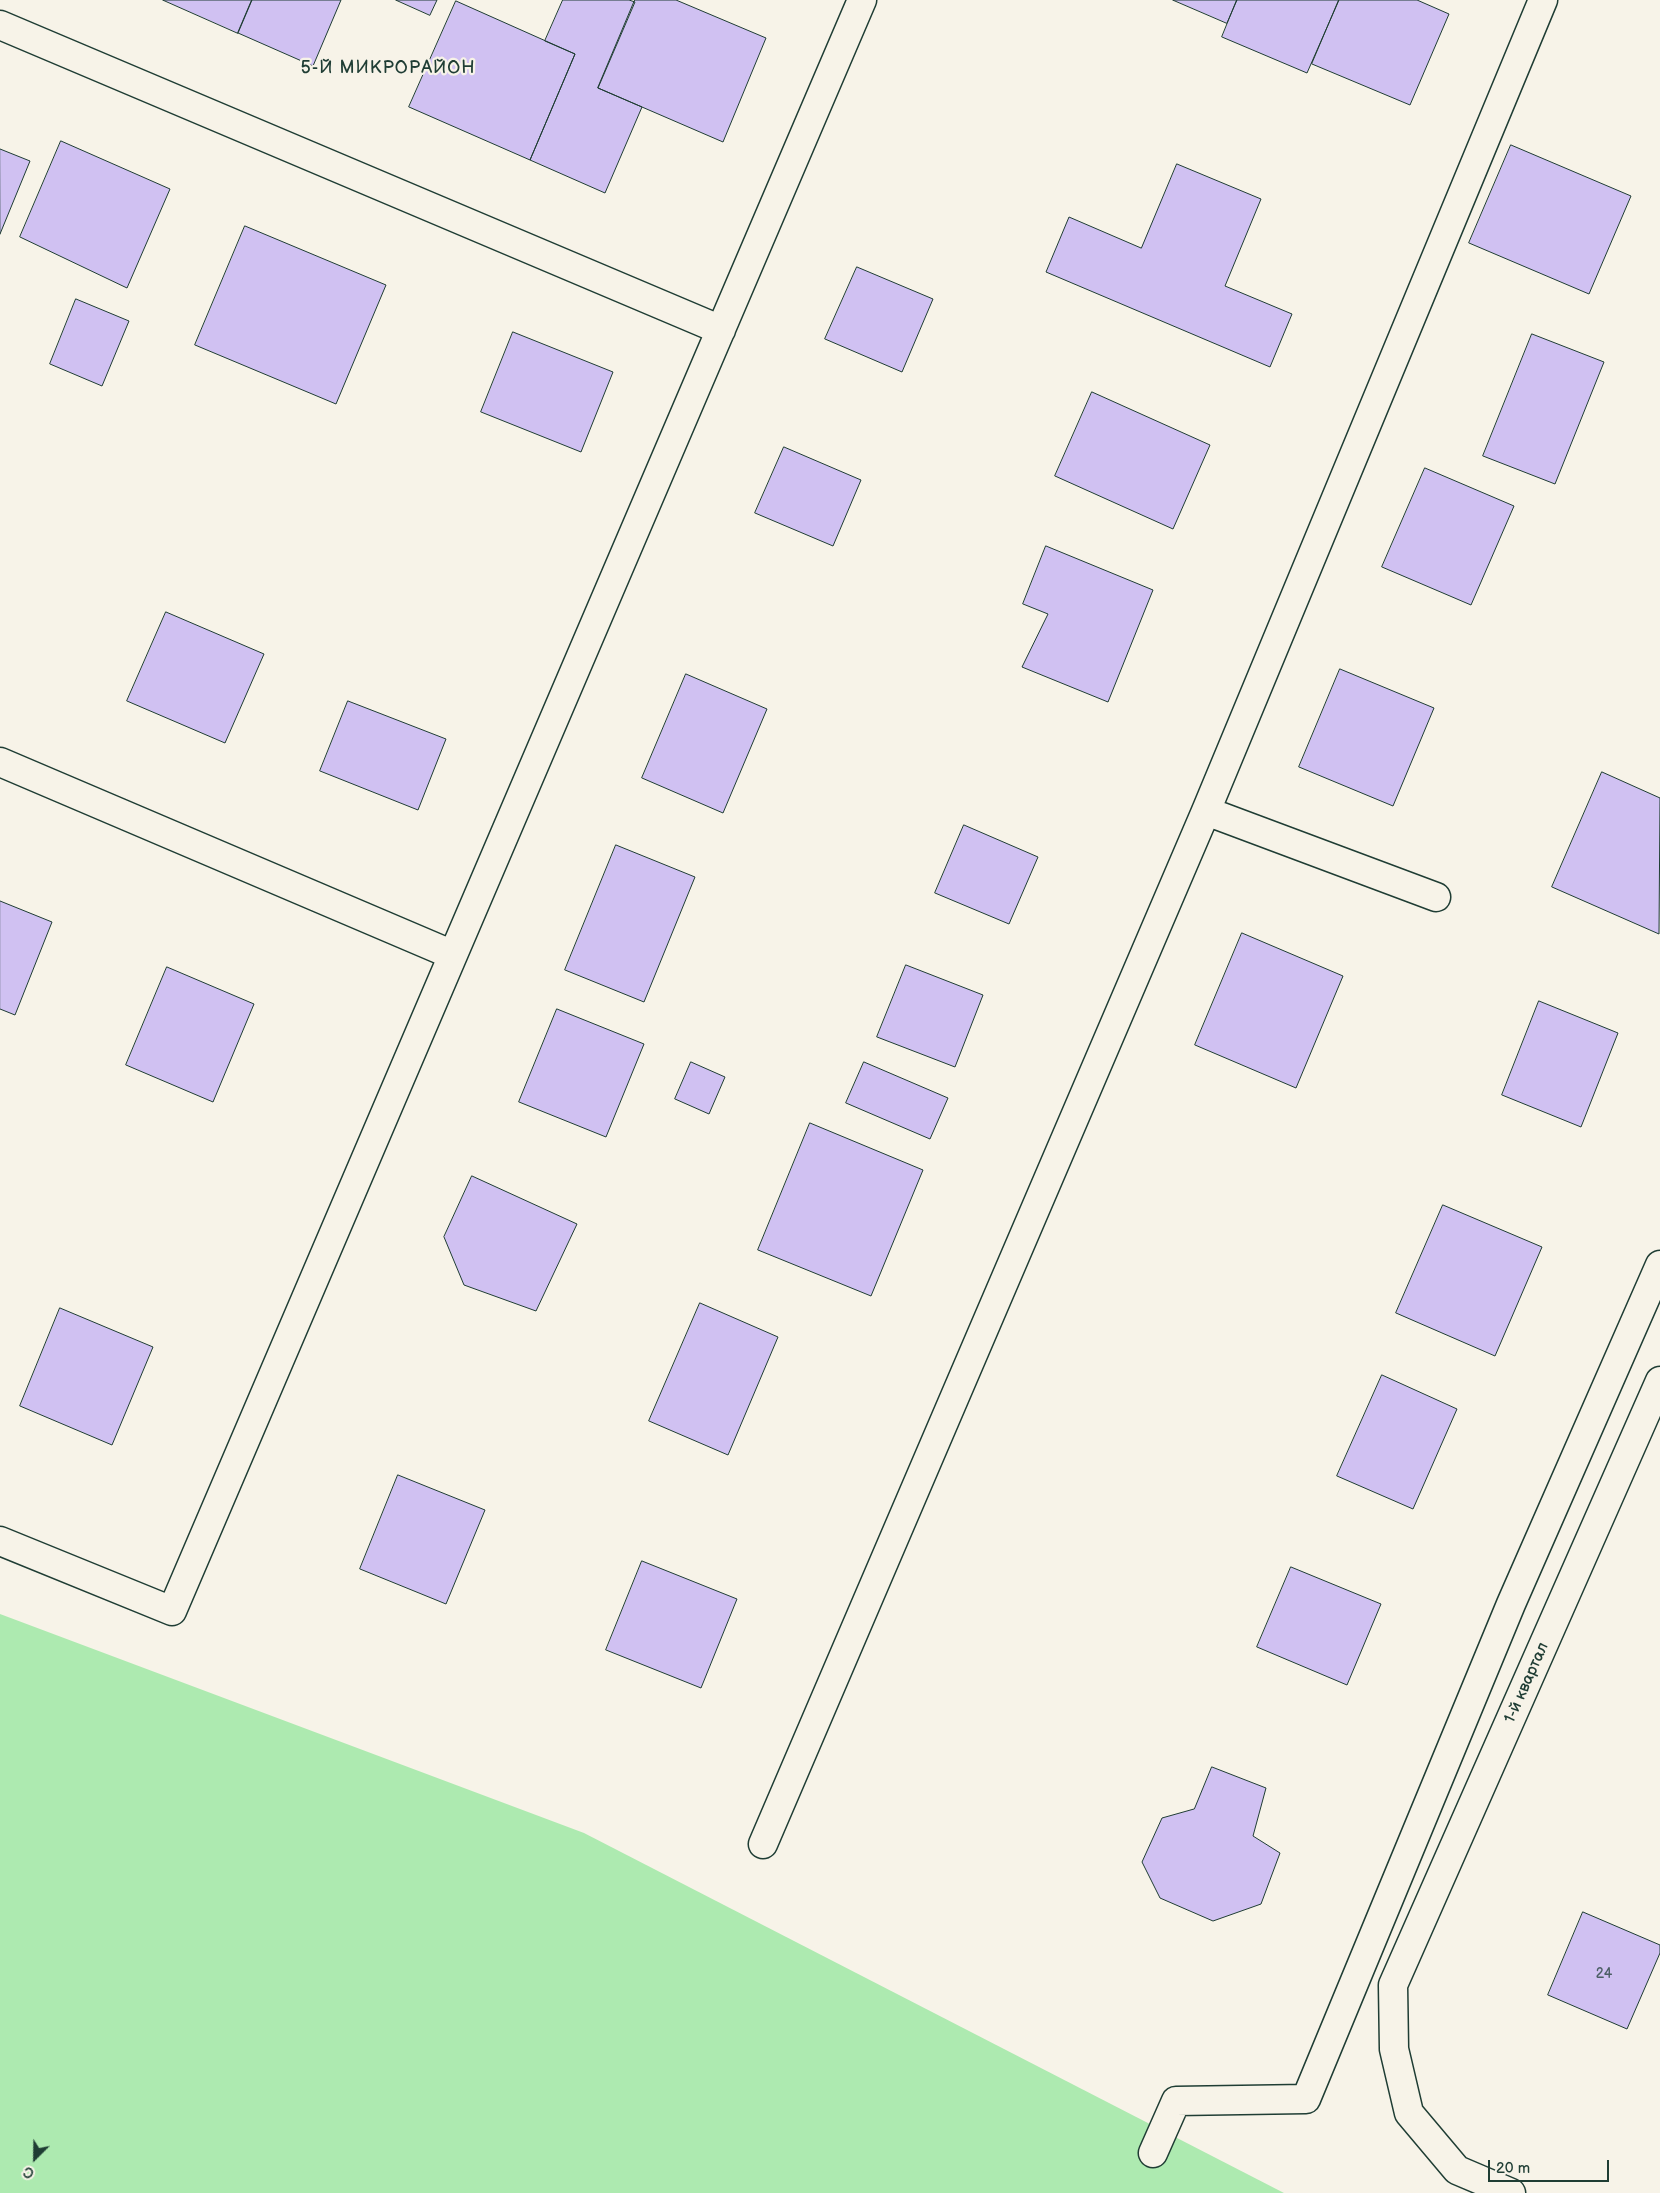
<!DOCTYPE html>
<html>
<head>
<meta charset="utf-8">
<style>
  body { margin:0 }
  #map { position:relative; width:1660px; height:2193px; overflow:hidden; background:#f7f3e8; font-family:"Balsamiq Sans",sans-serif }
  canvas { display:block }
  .north { position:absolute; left:10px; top:2133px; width:50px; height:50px; -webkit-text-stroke:4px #f7f3e8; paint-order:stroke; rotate:203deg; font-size:14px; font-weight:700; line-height:20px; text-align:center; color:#1f3d34 }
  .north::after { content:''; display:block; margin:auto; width:18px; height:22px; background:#1f3d34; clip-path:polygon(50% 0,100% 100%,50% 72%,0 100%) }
  .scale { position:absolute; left:1488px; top:2160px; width:121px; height:22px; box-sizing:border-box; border:2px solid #1f3d34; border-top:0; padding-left:6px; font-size:15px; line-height:18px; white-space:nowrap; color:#1f3d34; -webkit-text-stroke:4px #f7f3e8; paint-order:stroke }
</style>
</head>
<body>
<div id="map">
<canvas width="1660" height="2193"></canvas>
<div class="north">С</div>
<div class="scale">20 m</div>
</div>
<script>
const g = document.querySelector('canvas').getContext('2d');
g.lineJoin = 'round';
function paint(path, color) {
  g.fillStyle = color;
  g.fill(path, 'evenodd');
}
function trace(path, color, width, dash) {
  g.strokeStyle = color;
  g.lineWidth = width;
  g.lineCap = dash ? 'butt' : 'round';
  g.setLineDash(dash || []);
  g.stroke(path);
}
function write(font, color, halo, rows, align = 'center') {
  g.font = font + ' "Balsamiq Sans",sans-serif';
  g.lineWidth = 4.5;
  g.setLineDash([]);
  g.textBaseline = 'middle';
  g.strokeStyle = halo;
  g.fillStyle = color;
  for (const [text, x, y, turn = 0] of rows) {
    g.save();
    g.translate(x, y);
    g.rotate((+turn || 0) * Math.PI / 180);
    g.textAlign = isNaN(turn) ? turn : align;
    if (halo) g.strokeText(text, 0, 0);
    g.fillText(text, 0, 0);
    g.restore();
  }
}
paint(new Path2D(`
  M0,1614L584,1833L1284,2193H0Z`), '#adeab0');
const building = new Path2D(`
  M163,0H252L238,33Z
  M252,0H341L313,66L238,33Z
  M396,0H437L430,15Z
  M563,0H629L635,2L598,88L642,107L605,193L530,160L575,54L545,41Z
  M635,0H676L766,38L723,142L598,88Z
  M1173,0H1237L1227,23Z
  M1237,0H1339L1307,73L1222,37Z
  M1339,0H1417L1449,14L1410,105L1312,64Z
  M456,1L575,54L530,160L409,107Z
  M61,141L170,189L127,288L20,237Z
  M1511,145L1631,196L1589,294L1469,243Z
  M0,149L30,161L0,234Z
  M1177,164L1261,199L1225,286L1292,314L1270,367L1046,272L1069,217L1141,248Z
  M245,226L386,285L336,404L195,345Z
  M857,267L933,299L902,372L825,339Z
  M76,299L129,321L102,386L50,364Z
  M513,332L613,372L581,452L481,412Z
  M1532,334L1604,362L1555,484L1483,456Z
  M1092,392L1210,445L1173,529L1055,476Z
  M784,447L861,480L833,546L755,513Z
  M1425,468L1514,506L1471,605L1382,567Z
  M1046,546L1153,590L1108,702L1022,667L1048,614L1023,604Z
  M166,612L264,654L225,743L127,701Z
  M1340,669L1434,708L1393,806L1299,767Z
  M686,674L767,709L723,813L642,778Z
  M348,701L446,739L418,810L320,771Z
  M1602,772L1660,798L1659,934L1552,887Z
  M964,825L1038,857L1009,924L935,893Z
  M616,845L695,877L644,1002L565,970Z
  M0,901L52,922L15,1015L0,1009Z
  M1242,933L1343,976L1296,1088L1195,1045Z
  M906,965L983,995L955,1067L877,1037Z
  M167,967L254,1004L213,1102L126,1065Z
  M1539,1001L1618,1033L1581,1127L1502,1095Z
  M557,1009L644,1044L606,1137L519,1102Z
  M691,1062L725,1077L709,1114L675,1099Z
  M864,1062L948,1098L930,1139L846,1103Z
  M810,1123L923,1170L871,1296L758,1250Z
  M472,1176L577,1224L536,1311L464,1285L444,1237Z
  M1443,1205L1542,1247L1495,1356L1396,1313Z
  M700,1303L778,1337L728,1455L649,1421Z
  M60,1308L153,1347L112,1445L20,1406Z
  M1382,1375L1457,1409L1413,1509L1337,1476Z
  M398,1475L485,1510L446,1604L360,1569Z
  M642,1561L737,1599L701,1688L606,1650Z
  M1291,1567L1381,1604L1347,1685L1257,1647Z
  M1212,1767L1266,1788L1253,1836L1280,1853L1261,1904L1213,1921L1160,1898L1142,1862L1162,1818L1194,1809Z
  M1583,1912L1660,1945V1953L1627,2029L1548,1995Z`);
paint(building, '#d0c1f2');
trace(building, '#1f3d34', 1);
const minor = new Path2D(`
  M0,25L721,330
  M0,762L453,955
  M1206,811L1436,897
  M0,1541L172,1611L862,0
  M763,1844L1206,811L1543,0
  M1153,2153L1176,2101L1306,2099L1511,1604L1660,1265
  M1511,2193L1457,2170L1409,2113L1394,2049L1393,1985L1660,1381`);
trace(minor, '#1f3d34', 31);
trace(minor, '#f7f3e8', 28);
write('14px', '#4b5e64', null, [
  ["24",1604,1974]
]);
write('16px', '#1f3d34', '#f7f3e8', [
  ["1-й квартал",1527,1683,-66]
]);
g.letterSpacing = '1px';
write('18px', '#1f3d34', '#f7f3e8', [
  ["5-Й МИКРОРАЙОН",388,68]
]);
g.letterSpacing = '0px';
</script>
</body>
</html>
